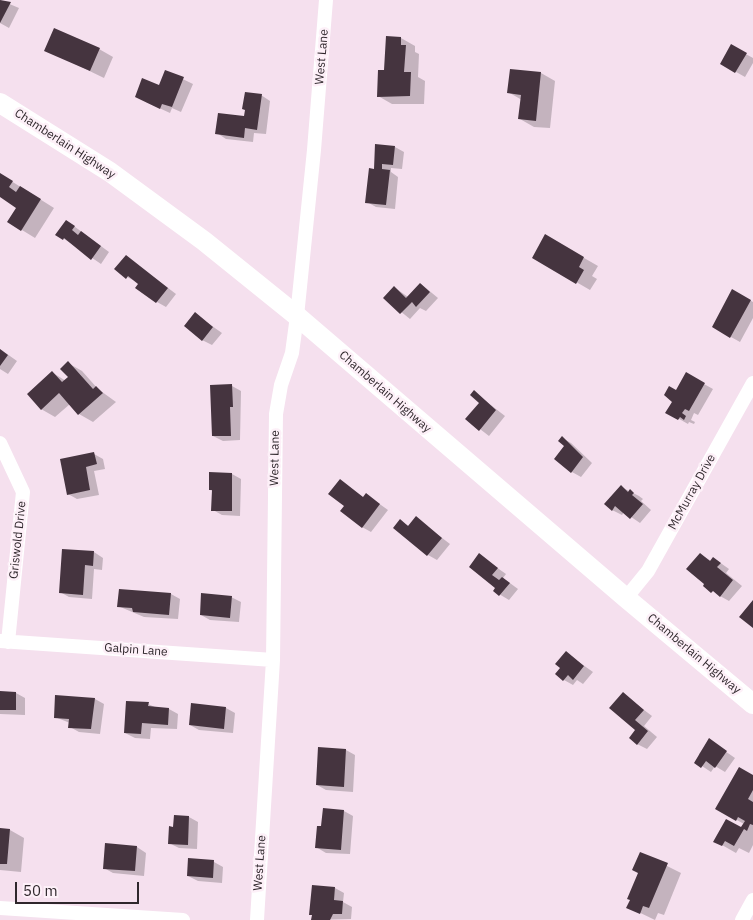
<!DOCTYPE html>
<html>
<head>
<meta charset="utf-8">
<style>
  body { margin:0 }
  #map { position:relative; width:753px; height:920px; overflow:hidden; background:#f5e0ee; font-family:"IBM Plex Sans",sans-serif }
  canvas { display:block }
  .scale { position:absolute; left:15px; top:882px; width:124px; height:22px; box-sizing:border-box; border:2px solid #2f272c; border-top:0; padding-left:6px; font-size:15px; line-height:18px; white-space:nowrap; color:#2f272c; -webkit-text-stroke:4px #fdf0f8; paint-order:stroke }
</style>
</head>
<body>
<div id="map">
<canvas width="753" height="920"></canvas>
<div class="scale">50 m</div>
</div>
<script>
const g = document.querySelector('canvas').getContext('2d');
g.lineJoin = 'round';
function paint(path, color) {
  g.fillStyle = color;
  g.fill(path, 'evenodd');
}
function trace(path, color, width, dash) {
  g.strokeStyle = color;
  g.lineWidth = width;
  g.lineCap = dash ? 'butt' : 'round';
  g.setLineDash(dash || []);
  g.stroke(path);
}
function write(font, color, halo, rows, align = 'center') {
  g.font = font + ' "IBM Plex Sans",sans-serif';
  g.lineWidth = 5;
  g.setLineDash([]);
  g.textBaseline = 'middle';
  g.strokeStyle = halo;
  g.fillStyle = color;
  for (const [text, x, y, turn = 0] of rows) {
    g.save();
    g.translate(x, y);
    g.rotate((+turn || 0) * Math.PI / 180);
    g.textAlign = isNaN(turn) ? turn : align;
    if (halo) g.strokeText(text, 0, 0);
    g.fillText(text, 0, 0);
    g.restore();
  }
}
paint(new Path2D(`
  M0,0L19,8L9,28L0,23Z
  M387,38H401L415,46V52L419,54L418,77L425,81L424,104H392L378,96L385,71Z
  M731,46L753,58V63L745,77L722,64Z
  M99,49L113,57L104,78L46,50Z
  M511,70L541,73L555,81L550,128L534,127L520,119L522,100L508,92Z
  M166,71L193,84L181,112L172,108L170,113L146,102L160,87Z
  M261,95L270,101L266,134L254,133L253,142L226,139L217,133L246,118Z
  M395,147L404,152L402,169L391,168V172L398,177L395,209L376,207L367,202L375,170Z
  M0,174L54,208L35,238L9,222L18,207L0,196Z
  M67,221L109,252L101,264L57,234Z
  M546,236L598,266L592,276L597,279L590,290L533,257Z
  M126,256L176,294L166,307L157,302L137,282L127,277Z
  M421,284L438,298L426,311L420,308L410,319L384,298L394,287L408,297Z
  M733,291L753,302V318L740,342L713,327Z
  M195,314L222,333L212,345L202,340Z
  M0,349L17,361L8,374L0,369Z
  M68,363L82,371L98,389L116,402L93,422L79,414L70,404L55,417L41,409L53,373L66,381L69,377Z
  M686,374L713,389L698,415L694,413L691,420L695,422L694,424L689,422L688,424L667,412Z
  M232,386L241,391L240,440L223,441L213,436Z
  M474,392L505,416L489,436L467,419L480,403Z
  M562,438L571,443L592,463L581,477L572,472Z
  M94,454L103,459L105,469L94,471L99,495L77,499L68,494Z
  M210,474H232L241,479L240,516L222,515L213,510V491L210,490Z
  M340,481L364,498L367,495L388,510L371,532L362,527Z
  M621,487L639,496L643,499L641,501L651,510L640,523L624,512L622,515L612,510Z
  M416,518L450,544L437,560L428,555L400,521L409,526Z
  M94,552L103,558L102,570L94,569L92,599L69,597L60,592Z
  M700,554L711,561L713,558L722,564L729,569L726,573L742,586L729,601L720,596Z
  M479,555L506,574L503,578L518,589L509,600L494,591L497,588Z
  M171,594L180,599L178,619L144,617L118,606Z
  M231,597L241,602L239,622L210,620L201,615Z
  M566,653L593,672L583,684L577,680L573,685L564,680L561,668Z
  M0,692L16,693L25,698V715L0,714Z
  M623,694L652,716L644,726L657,737L647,749L637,744V730Z
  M57,697L95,699L104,704L100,734L79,732L70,727V723L55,717Z
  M148,704L157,708L169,709L178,714L177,729L151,728L150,739L135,738L125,733Z
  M226,708L235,713L233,733L199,730L190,725Z
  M709,740L735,758L725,772L715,766L711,772L702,766L699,754Z
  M320,748L346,750L355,755L353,792L326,790L317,785Z
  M753,777V845L749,853L739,848L736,853L715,841L742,829L744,824L717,809Z
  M344,811L353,816L350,854L326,853L316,847L322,827Z
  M175,816L189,817L198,822L197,849L179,848L169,843L175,828Z
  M0,830H10L24,838L21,872L0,870Z
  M106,845L137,847L146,853L144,876L113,873L104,868Z
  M641,853L681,873L664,915L658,913L655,920L628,907L640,873Z
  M214,862L223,867L222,883L198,881L188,876Z
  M313,886L335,888L344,893L343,902L352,907L351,919L312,920Z`), '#0003');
paint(new Path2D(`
  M0,0L11,2L0,23Z
  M54,28L100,48L90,71L44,51Z
  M386,36L401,37V45H406L404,72H411L410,96L377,97L378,70H384Z
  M731,44L747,53L735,73L720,64Z
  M510,69L541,72L536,121L518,119L521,95L507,93Z
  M165,70L184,77L172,107L162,104L160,109L135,97L142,78L159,85Z
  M245,92L262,94L257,130L245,128L244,138L215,134L218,113L244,116L245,110L242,109Z
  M375,144L395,146L393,165L382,164V169L390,170L386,205L365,203L369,168L374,169Z
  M0,173L13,181L9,187L16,192L20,186L41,199L21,231L7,222L16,208L0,197Z
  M66,220L75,226L72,230L78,235L81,231L101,246L91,260L64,238L63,240L55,235Z
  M545,234L584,257L579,267L584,270L576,284L532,258Z
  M126,255L168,288L156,303L135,288L138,284L128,276L126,279L114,269Z
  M420,283L430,292L416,307L412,302L400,314L383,298L394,286L406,298Z
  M732,289L751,300L730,338L712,327Z
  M195,312L213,327L202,341L184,326Z
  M0,349L8,355L0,366Z
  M68,361L93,389L96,386L103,393L78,415L59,393L41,410L27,394L52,371L62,382L68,377L60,369Z
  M686,372L705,383L689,411L685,409L682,413L686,416L684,420L680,417L678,420L665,413L672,402L664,395L669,386L676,390Z
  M232,384L233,407H230L231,436H212L210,385Z
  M474,390L496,410L479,431L465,419L479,403L470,395Z
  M562,436L583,457L571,473L554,459L564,446L558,441Z
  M94,452L97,464L86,467L90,490L67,495L60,459Z
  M209,472L232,473V511H211L212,490H209Z
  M340,479L363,497L366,493L380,504L362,528L340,511L344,506L328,494Z
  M621,485L628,492L630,489L634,493L632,495L643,504L630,519L615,506L612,511L604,504Z
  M416,516L442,538L427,556L393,528L400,519L408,526Z
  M62,549L94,551L93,566L85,565L83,595L59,593Z
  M479,553L498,568L492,575L499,580L502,577L510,583L499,596L493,591L495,588L469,567Z
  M700,553L710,561L713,557L721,563L717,567L733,580L720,597L713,591L711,593L703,586L704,584L686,569Z
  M119,589L171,593L169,615L133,612L132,608L117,607Z
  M201,593L232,596L230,618L200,615Z
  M753,600V628L739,617Z
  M566,651L584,666L573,680L568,675L563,681L555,674L560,668L555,664Z
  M0,691L16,692V710H0Z
  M623,692L644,710L635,720L648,731L637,745L629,738L635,730L609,708Z
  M55,695L95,698L91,729L68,728L69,719L54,718Z
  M126,701L149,702L148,706L169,708L168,725L142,723L141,734L124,733Z
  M191,703L226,707L224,729L189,725Z
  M709,738L727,751L715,768L706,761L701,768L694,763Z
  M318,747L346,749L344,787L316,785Z
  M739,767L753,775V790L748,799L753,802V825L750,824L747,831L744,829L734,846L725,841L722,846L713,842L726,819L741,827L745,821L738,817L736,821L715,809Z
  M323,808L344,810L341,850L315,848L317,826H321Z
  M174,815L189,816L188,845L168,844L169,826L173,827Z
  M0,828L10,829L7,864H0Z
  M105,843L137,846L135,871L103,869Z
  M640,852L668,863L649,908L643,906L640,914L626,908L630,900L627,899L638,873L632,870Z
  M188,858L214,860L213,878L187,876Z
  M312,885L335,887L334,900L343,901L342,914H333L330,920H311L312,915H309Z`), '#45343f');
trace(new Path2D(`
  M0,443L23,492L8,642
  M626,598L648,571L753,383
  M0,641L273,660
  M0,908L183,920
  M257,920L273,660L276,414L281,385L292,353L297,316L314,150L326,0
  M742,920L753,900`), '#fff', 14);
trace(new Path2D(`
  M0,103L110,172L204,241L297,316L626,598L753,704`), '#fff', 20);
write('12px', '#2f272c', '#fdf0f8', [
  ["West Lane",322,57,-85],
  ["Chamberlain Highway",65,144,33],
  ["Chamberlain Highway",385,392,41],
  ["West Lane",275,458,-89],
  ["McMurray Drive",692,492,-61],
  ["Griswold Drive",18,540,-84],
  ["Galpin Lane",136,650,4],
  ["Chamberlain Highway",694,654,40],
  ["West Lane",260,863,-86]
]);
</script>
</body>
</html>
